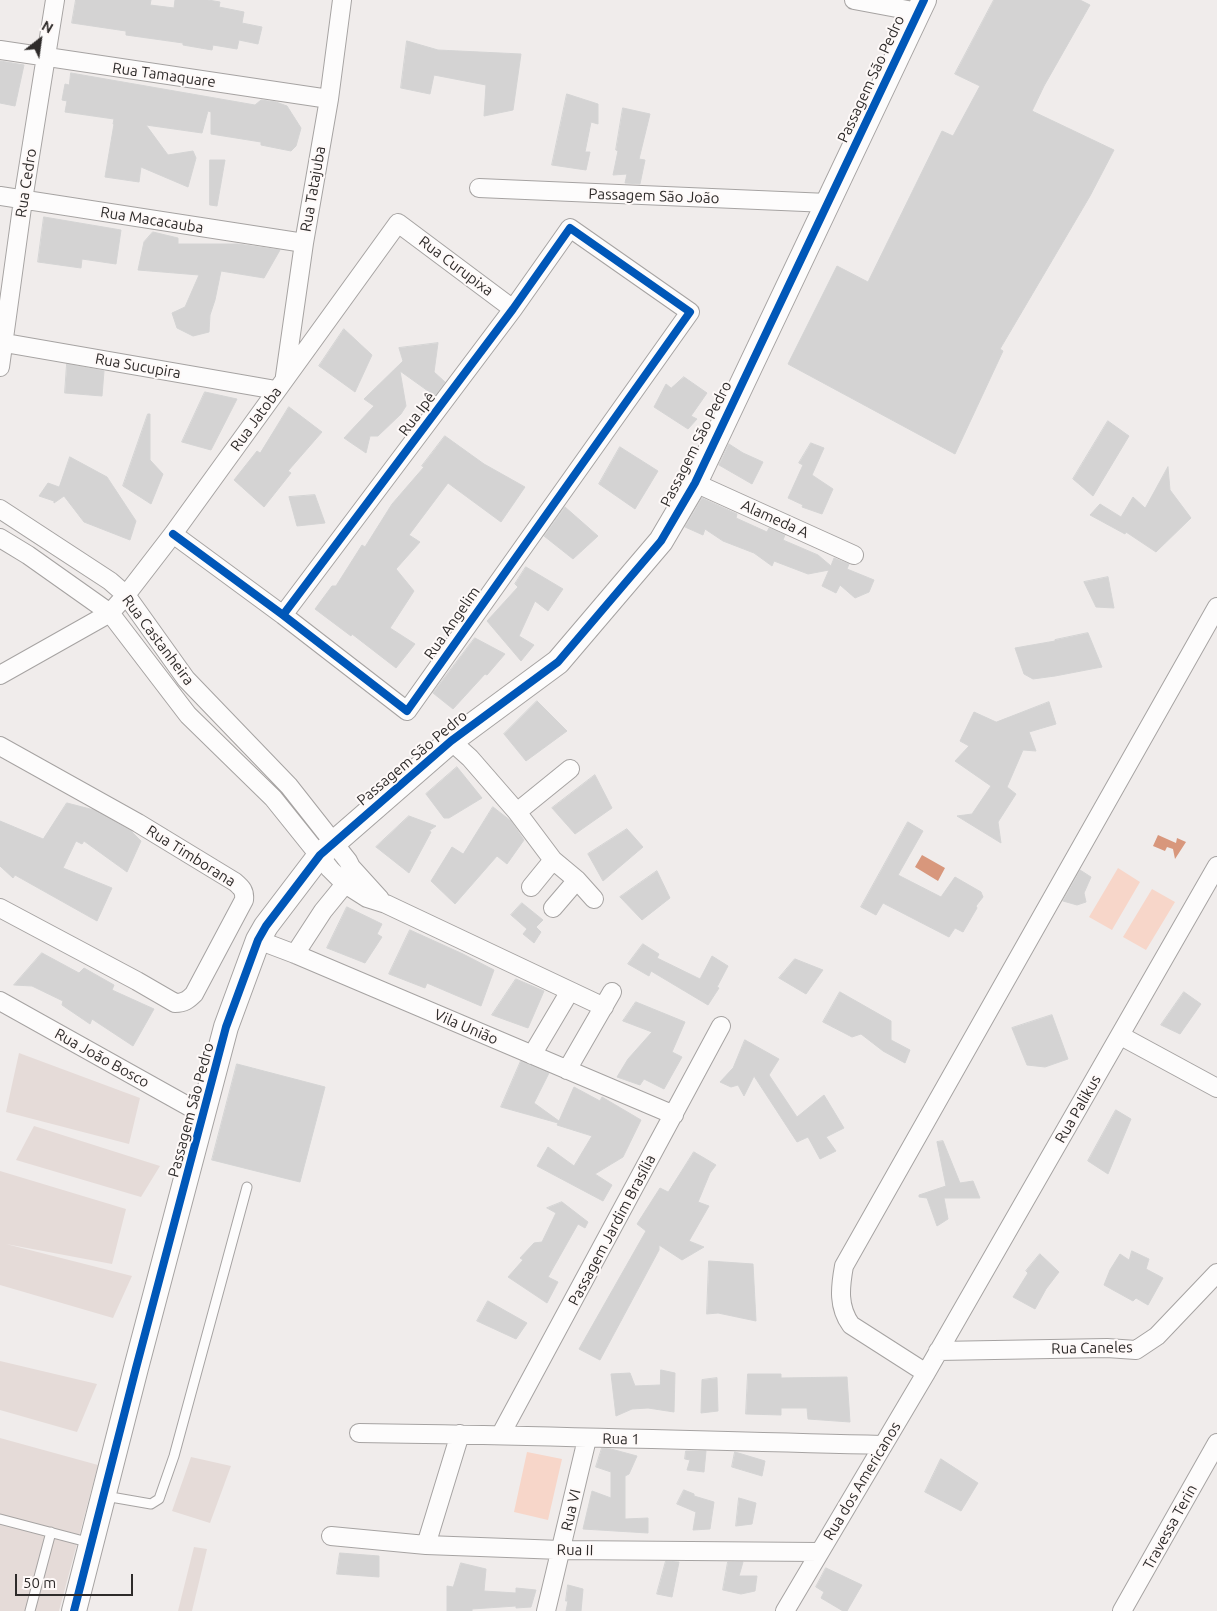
<!DOCTYPE html>
<html>
<head>
<meta charset="utf-8">
<style>
  body { margin:0 }
  #map { position:relative; width:1217px; height:1611px; overflow:hidden; background:#f0eceb; font-family:Ubuntu,sans-serif }
  canvas { display:block }
  .north { position:absolute; left:15px; top:15px; width:50px; height:50px; -webkit-text-stroke:4px #fef9f8; paint-order:stroke; rotate:30deg; font-size:14px; font-weight:700; line-height:20px; text-align:center; color:#2e2b2a }
  .north::after { content:''; display:block; margin:auto; width:18px; height:22px; background:#2e2b2a; clip-path:polygon(50% 0,100% 100%,50% 72%,0 100%) }
  .scale { position:absolute; left:15px; top:1574px; width:118px; height:22px; box-sizing:border-box; border:2px solid #2e2b2a; border-top:0; padding-left:6px; font-size:15px; line-height:18px; white-space:nowrap; color:#2e2b2a; -webkit-text-stroke:4px #fef9f8; paint-order:stroke }
</style>
</head>
<body>
<div id="map">
<canvas width="1217" height="1611"></canvas>
<div class="north">N</div>
<div class="scale">50 m</div>
</div>
<script>
const g = document.querySelector('canvas').getContext('2d');
g.lineJoin = 'round';
function paint(path, color) {
  g.fillStyle = color;
  g.fill(path, 'evenodd');
}
function trace(path, color, width, dash) {
  g.strokeStyle = color;
  g.lineWidth = width;
  g.lineCap = dash ? 'butt' : 'round';
  g.setLineDash(dash || []);
  g.stroke(path);
}
function write(font, color, halo, rows, align = 'center') {
  g.font = font + ' Ubuntu,sans-serif';
  g.lineWidth = 4;
  g.setLineDash([]);
  g.textBaseline = 'middle';
  g.strokeStyle = halo;
  g.fillStyle = color;
  for (const [text, x, y, turn = 0] of rows) {
    g.save();
    g.translate(x, y);
    g.rotate((+turn || 0) * Math.PI / 180);
    g.textAlign = isNaN(turn) ? turn : align;
    if (halo) g.strokeText(text, 0, 0);
    g.fillText(text, 0, 0);
    g.restore();
  }
}
paint(new Path2D(`
  M19,1053L140,1098L129,1144L6,1112Z
  M34,1126L160,1166L141,1197L16,1160Z
  M0,1171L126,1209L112,1264L6,1244L132,1276L113,1318L0,1285Z
  M0,1361L97,1384L77,1432L0,1410Z
  M0,1438L98,1465L59,1611H0Z
  M191,1457L231,1466L210,1523L172,1511Z
  M194,1547L207,1549L192,1611H178Z`), '#e5dbd8');
paint(new Path2D(`
  M1118,868L1140,882L1112,930L1089,917Z
  M1152,889L1175,902L1146,950L1123,937Z
  M527,1452L562,1459L548,1520L514,1512Z`), '#f7d6c9');
paint(new Path2D(`
  M1158,835L1176,843L1177,838L1186,842L1175,859L1173,849L1167,847L1165,851L1153,846Z
  M922,855L945,868L938,881L915,867Z`), '#d8977c');
const building = new Path2D(`
  M76,0H151L150,5L174,8L175,0H208L220,2L219,7L244,12L242,23L262,27L258,44L239,40L237,49L213,45L212,50L183,45V43L126,35V31L72,23Z
  M994,0H1080L1090,5L1044,86L1032,111L1114,150L1090,196L1000,349L1003,351L955,454L788,364L837,266L868,282L942,131L953,136L980,86L955,74Z
  M407,41L438,50L521,54L513,110L484,116L486,85L434,75L430,94L401,88Z
  M0,61L24,65L15,106L0,103Z
  M71,73L255,105L261,100L276,102L287,106L301,128L296,146L291,151L261,145V142L211,134V112L208,111L202,133L146,125L168,155L193,151L196,158L188,187L141,167L139,182L105,177L114,124H113L114,119L65,112L67,101L62,100L65,84L69,85Z
  M567,94L598,104V124L591,122L585,152H590L586,170L552,165Z
  M623,108L650,114L639,159L645,160L640,184L625,183L627,174L613,175L618,151L616,150Z
  M210,160H225L217,206L210,205Z
  M44,217L121,230L116,264L82,259L81,268L38,262Z
  M153,232L178,238V244H238L280,250L264,278L221,271L215,300L210,315L209,332L193,336L177,328L172,313L185,307L199,275L138,270L144,242Z
  M344,329L372,355L355,392L319,366Z
  M438,343L434,372L445,382L435,396L400,371L406,406L401,414L378,436H370L366,453L344,438L374,406L364,399L403,361L399,348Z
  M67,364L104,371L102,396L65,393Z
  M684,377L707,393L691,416L697,419L688,429L654,407L666,384L671,388Z
  M205,392L237,399L211,450L182,442Z
  M289,407L322,432L288,471L291,473L264,507L234,480L257,451L260,453Z
  M148,414H150V460L163,474L151,504L123,486Z
  M1108,421L1129,436L1093,496L1073,479Z
  M445,436L484,464L525,487L501,522L448,483L409,535L420,542L396,569L414,591L390,628L415,644L396,668L352,634L351,636L315,609L332,586H336L362,545L365,547L392,504L424,467L422,466Z
  M811,443L824,448L812,475L833,489L822,514L802,507L803,505L788,498L803,465L799,463Z
  M729,444L743,453L763,462L752,484L719,465Z
  M620,447L658,471L635,509L599,484Z
  M70,457L107,477L136,521L130,540L84,522L64,496L54,503V501L39,496L48,483L59,487Z
  M1168,467L1170,490L1191,518L1156,552L1126,532L1125,534L1090,515L1100,504L1121,517L1133,497L1145,508Z
  M315,495L325,523L297,526L289,497Z
  M702,498L737,514L736,518L767,532L769,528L785,535L783,540L818,555L831,566L834,558L849,564L847,569L874,580L869,592L855,598L840,585L836,593L822,586L829,570L808,574L774,561L772,566L754,553L723,541L705,529L703,535L685,527Z
  M565,507L598,536L573,559L544,536Z
  M526,567L563,589L548,611L535,601L519,636L534,645L521,661L487,621L518,587L515,584Z
  M1108,577L1114,608L1096,607L1084,582Z
  M1088,633L1102,667L1055,676L1033,679L1024,674L1015,648L1055,641V640Z
  M475,638L505,654L487,675L485,674L453,709L433,693Z
  M537,701L567,731L526,761L504,734Z
  M1049,702L1056,724L1029,732L1036,751L1023,750L1007,787L1016,794L998,822L1001,843L957,816L972,814L991,786L955,761L969,746L960,741L974,712L996,722Z
  M457,767L482,798L449,818H444L426,794Z
  M595,775L612,808L575,834L552,808Z
  M67,803L94,810L131,831L141,841L127,872L84,841L82,844L76,841L63,868L112,888L97,921L15,875L13,878L0,866V821L43,839Z
  M493,807L511,821L524,840L507,864L497,856L455,904L431,881L452,847L463,854Z
  M409,816L436,826L429,831L431,832L409,873L376,847Z
  M908,822L923,831L898,875L941,897L955,877L981,892L983,897L976,906L977,908L963,932L955,928L949,937L883,903L876,915L861,907Z
  M627,829L643,847L603,881L588,854Z
  M1080,870L1091,877L1084,893L1086,902L1077,905L1063,901Z
  M657,871L670,898L642,920L620,897Z
  M522,903L543,920L536,927L541,932L534,943L523,934L527,929L511,915Z
  M347,907L382,924L377,934L382,937L365,963L327,948Z
  M410,930L463,954L494,970L481,1006L427,983L425,988L389,974Z
  M643,944L659,954L657,958L700,979L712,956L728,966L717,987L719,988L708,1005L651,971L649,976L628,964Z
  M42,953L79,973L84,968L114,985L112,990L154,1009L133,1046L92,1019L90,1024L62,1005L63,1001L32,986L14,985Z
  M795,959L823,970L806,994L779,978Z
  M516,979L544,991L528,1028L492,1015Z
  M840,992L891,1021V1040L910,1050L905,1063L883,1051L861,1034L852,1037L823,1022Z
  M1184,992L1201,1004L1180,1034L1161,1025Z
  M636,1002L685,1022L672,1052L682,1057L664,1089L644,1079L640,1085L617,1077L628,1059L652,1032L623,1021Z
  M1052,1015L1068,1059L1045,1067L1027,1065L1012,1028Z
  M745,1040L779,1059L769,1075L797,1117L824,1095L844,1128L826,1137L836,1151L820,1159L808,1137L797,1142L754,1076L744,1096L738,1085L731,1087L720,1082L733,1068Z
  M521,1061L549,1073L534,1103L559,1121L574,1087L600,1101L602,1097L641,1120L623,1157L595,1174L612,1185L603,1201L537,1166L548,1147L574,1166L592,1136L557,1125L558,1123L501,1107Z
  M237,1064L325,1087L300,1182L212,1160Z
  M1116,1110L1131,1119L1108,1174L1088,1161Z
  M943,1141L960,1183L973,1181L980,1198H944L948,1219L937,1226L927,1198L919,1197V1195L946,1186L937,1142Z
  M694,1152L716,1165L710,1173L698,1202L709,1206L689,1241L704,1247L682,1260L659,1245V1250L600,1360L579,1349L646,1231L637,1224L660,1188L668,1192Z
  M562,1202L588,1222L585,1228L578,1224L548,1277L558,1282L547,1303L508,1277L523,1260L520,1258L534,1243L542,1242L556,1213L547,1208Z
  M1132,1251L1149,1259L1146,1269L1163,1278L1148,1305L1136,1298L1133,1301L1104,1285L1110,1270L1120,1254L1129,1260Z
  M1040,1254L1059,1272L1046,1289L1035,1309L1013,1297L1028,1273L1026,1271Z
  M709,1261L753,1264L756,1321L718,1313L707,1314Z
  M488,1301L527,1323L516,1339L477,1321Z
  M661,1370L675,1373L674,1412L648,1408L632,1409L616,1416L611,1374L630,1373L635,1386L660,1385Z
  M748,1374H781V1378L847,1377L850,1422L808,1419L807,1408H781V1415L746,1414Z
  M717,1378L718,1411L701,1413L702,1380Z
  M602,1448L611,1449L637,1456L629,1474L625,1476V1519L648,1518V1533L583,1529L592,1491L611,1498V1472L596,1467Z
  M686,1451H706L704,1472L687,1470L690,1460L685,1459Z
  M735,1452L765,1461L762,1476L732,1467Z
  M941,1459L978,1483L961,1511L925,1492Z
  M684,1490L694,1494V1496L714,1502L710,1529L693,1530L696,1512L677,1504Z
  M739,1498L756,1503L752,1524L736,1526Z
  M340,1553L379,1556V1577L337,1574Z
  M666,1561L679,1562L672,1597L657,1594Z
  M728,1562H743L739,1576H757L755,1591L741,1594L723,1590Z
  M461,1563L486,1569L484,1591L516,1593V1588L536,1590L531,1607L516,1608V1606L472,1609V1611H447V1586L453,1587Z
  M826,1568L862,1585L847,1611H843L821,1598L824,1592L816,1587Z
  M568,1585L583,1589L581,1611H566L568,1601H566Z`);
paint(building, '#d4d3d3');
trace(building, '#d4d4d4', 1);
const lane = new Path2D(`
  M105,1496L151,1504L159,1499L174,1456L247,1187
  M0,1519L91,1543
  M30,1611L51,1532`);
const street = new Path2D(`
  M854,0L918,12
  M0,50L329,99
  M479,188L828,203
  M0,196L304,243
  M0,342L276,390
  M0,367L23,200L55,0
  M285,376L304,243L329,99L342,0
  M695,483L854,555
  M0,509L110,581L126,595L186,679L289,786L348,861L351,867L380,899
  M173,534L283,615L407,711L690,312L570,228L513,309L283,615
  M0,538L28,555L110,613L188,715L273,798L330,869L345,884L367,898L386,904L604,1007
  M0,675L110,613L126,595L173,534L398,223L513,309
  M451,741L470,758L517,812L553,860L577,880L594,899
  M0,746L138,823L235,882C242,888 245,891 244,900L194,994C188,1000 184,1003 175,1003L137,981L0,908
  M517,812L570,769
  M531,887L553,860
  M553,908L577,880
  M258,940L295,954L674,1115
  M295,954L323,911L345,884
  M0,1001L204,1115
  M1121,1036L1217,1088
  M532,1055L570,991
  M567,1070L612,992
  M938,1351L1107,1348L1136,1350L1157,1336L1217,1273
  M926,1373L851,1325C838,1307 840,1288 844,1266L1217,607
  M359,1433C534,1435 708,1441 882,1445
  M501,1434L721,1026
  M331,1536L426,1545L561,1550L819,1552
  M426,1545L460,1434
  M546,1611L587,1439
  M785,1611L926,1373L1217,866
  M1122,1611L1217,1443`);
const secondary = new Path2D(`
  M74,1611L136,1368L226,1027L258,940L266,926L320,855L451,741L558,662L661,541L695,483L924,0`);
trace(lane, '#a6a3a2', 11);
trace(street, '#a6a3a2', 20);
trace(secondary, '#a6a3a2', 26);
trace(lane, '#fdfcfc', 9);
trace(street, '#fdfcfc', 18);
trace(secondary, '#fdfcfc', 24);
trace(new Path2D(`
  M173,534L283,615L407,711L690,312L570,228L513,309L283,615
  M74,1611L136,1368L226,1027L258,940L266,926L320,855L451,741L558,662L661,541L695,483L924,0`), '#0057b8', 8);
write('15px', '#2e2b2a', '#fef9f8', [
  ["Rua Tamaquare",164,75,8],
  ["Passagem São Pedro",871,79,-65],
  ["Rua Cedro",26,183,-81],
  ["Rua Tatajuba",313,189,-80],
  ["Passagem São João",654,196,2],
  ["Rua Macacauba",152,220,9],
  ["Rua Curupixa",456,266,37],
  ["Rua Sucupira",138,366,10],
  ["Rua Ipê",417,414,-53],
  ["Rua Jatoba",256,419,-54],
  ["Passagem São Pedro",696,444,-63],
  ["Alameda A",775,519,24],
  ["Rua Angelim",452,623,-55],
  ["Rua Castanheira",158,640,53],
  ["Passagem São Pedro",412,758,-40],
  ["Rua Timborana",191,856,32],
  ["Vila União",466,1027,23],
  ["Rua João Bosco",102,1058,29],
  ["Rua Palikus",1078,1109,-60],
  ["Passagem São Pedro",191,1110,-75],
  ["Passagem Jardim Brasília",612,1230,-62],
  ["Rua Caneles",1092,1348,-1],
  ["Rua 1",621,1439,1],
  ["Rua dos Americanos",862,1481,-59],
  ["Rua VI",571,1510,-77],
  ["Travessa Terin",1170,1527,-61],
  ["Rua II",575,1550,1]
]);
</script>
</body>
</html>
